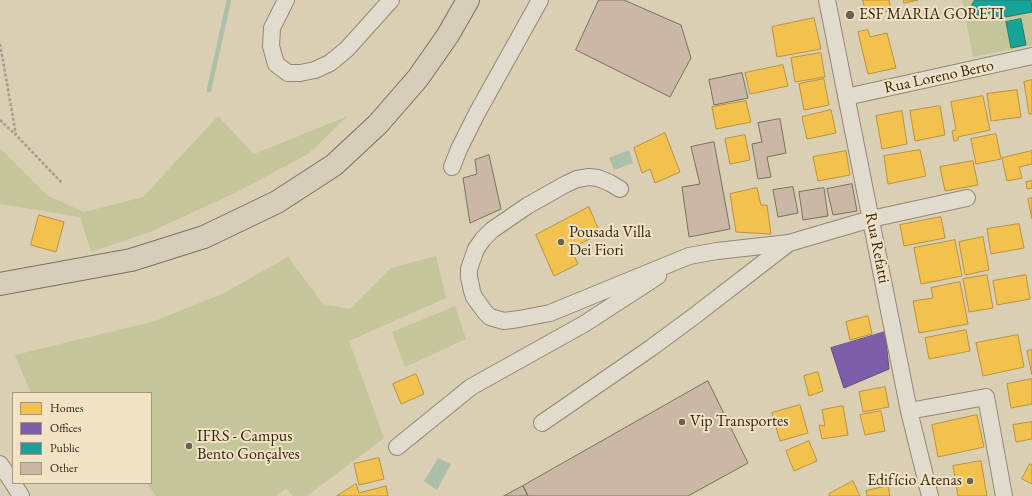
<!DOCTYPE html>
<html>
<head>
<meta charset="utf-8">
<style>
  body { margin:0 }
  #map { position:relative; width:1032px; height:496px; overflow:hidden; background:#daceb3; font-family:"EB Garamond",serif }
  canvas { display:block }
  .legend { position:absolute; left:12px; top:392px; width:140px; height:92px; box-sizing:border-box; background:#f1e3c4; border:1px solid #a5977e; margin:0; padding:5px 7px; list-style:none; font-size:12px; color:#332514 }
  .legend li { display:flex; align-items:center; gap:8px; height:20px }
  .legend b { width:20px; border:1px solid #a5977e }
</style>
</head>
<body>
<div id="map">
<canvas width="1032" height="496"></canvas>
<ul class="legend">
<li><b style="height:11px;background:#f2c14e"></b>Homes</li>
<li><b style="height:11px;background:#7b5ea7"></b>Offices</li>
<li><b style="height:11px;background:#17a398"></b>Public</li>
<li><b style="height:11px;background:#cab8a4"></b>Other</li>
</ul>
</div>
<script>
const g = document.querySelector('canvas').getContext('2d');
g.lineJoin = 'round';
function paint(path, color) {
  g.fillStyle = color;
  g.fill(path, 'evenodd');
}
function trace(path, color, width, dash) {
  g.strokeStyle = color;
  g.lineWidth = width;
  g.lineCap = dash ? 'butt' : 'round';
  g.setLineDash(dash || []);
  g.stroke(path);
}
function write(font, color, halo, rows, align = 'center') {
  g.font = font + ' "EB Garamond",serif';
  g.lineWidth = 4;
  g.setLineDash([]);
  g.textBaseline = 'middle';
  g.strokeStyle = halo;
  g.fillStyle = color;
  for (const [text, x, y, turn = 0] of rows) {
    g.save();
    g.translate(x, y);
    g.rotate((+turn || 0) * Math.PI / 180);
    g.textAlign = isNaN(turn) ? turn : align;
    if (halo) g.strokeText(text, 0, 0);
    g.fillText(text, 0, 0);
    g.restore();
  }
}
paint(new Path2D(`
  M962,0H1032V45L973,57Z
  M218,116L254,154L348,116L308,154L239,191L150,232L91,252L80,217L0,204V148L48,196L84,212L143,197Z
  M436,256L446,298L349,341L384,438L307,496H293L286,488L276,496H156L147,483H151V393H31L15,355L155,321L224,293L288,257L323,304L350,309L391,268Z
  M455,306L466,339L405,367L392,332Z`), '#c5c59b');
paint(new Path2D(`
  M629,150L633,163L614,170L609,158Z
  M438,458L451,464L437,490L424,481Z`), '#abbfaa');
const homes = new Path2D(`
  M863,0H889L891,10L867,15Z
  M904,0H918L904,3Z
  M814,18L821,49L777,57L772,27Z
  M868,30L870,37L887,33L896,68L868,74L858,32Z
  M821,53L825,77L795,82L791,58Z
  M783,65L788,86L750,94L745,73Z
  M824,79L829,105L804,110L799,84Z
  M1032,80V114H1029L1024,82Z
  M1017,90L1021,117L991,121L987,94Z
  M983,96L990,130L958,137V140L954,141L952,131L956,130L951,102Z
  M746,101L751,122L716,129L712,107Z
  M940,106L945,135L915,141L910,111Z
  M831,110L836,133L807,139L802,117Z
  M902,111L907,144L882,149L876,116Z
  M665,133L680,172L655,183L650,169L642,173L634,148Z
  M996,134L1001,159L976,164L971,139Z
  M745,135L750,160L730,164L725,139Z
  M920,150L926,176L888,184L884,156Z
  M846,151L850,175L818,181L813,157Z
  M1032,151V164L1019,167L1022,178L1007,181L1002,158Z
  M973,161L978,185L945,191L940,167Z
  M1032,181V188L1027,189L1026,182Z
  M757,188L761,205H767L771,234L736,232L730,194Z
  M1032,198V219L1028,199Z
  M589,207L600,233L571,249L578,264L554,276L536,235Z
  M39,215L64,222L56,252L31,245Z
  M941,217L945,238L904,246L900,225Z
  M1019,224L1024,248L991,254L987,229Z
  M983,237L989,270L965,275L959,242Z
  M955,240L962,276L921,284L914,248Z
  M987,275L993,308L969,312L963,279Z
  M1026,275L1030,299L997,305L993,281Z
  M960,282L968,324L919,333L913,301L933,298L931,288Z
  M868,316L872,334L850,340L846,322Z
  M966,330L970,351L929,359L925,338Z
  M1018,335L1024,367L983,376L976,343Z
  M1032,350V375L1027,351Z
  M818,372L823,391L809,396L804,376Z
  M416,374L424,394L401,404L393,384Z
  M1032,379V404L1011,408L1007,384Z
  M885,387L889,407L863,412L859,392Z
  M800,405L808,433L780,441L772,413Z
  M843,406L848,435L822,439L819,425L825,426L822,410Z
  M881,411L885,431L865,435L860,415Z
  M977,415L984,447L938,457L932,425Z
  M1032,422V439L1016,442L1013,425Z
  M809,441L817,461L794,471L786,451Z
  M379,458L384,479L359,485L354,464Z
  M981,461L987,496H958L953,466Z
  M1030,464L1032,465V484L1022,479Z
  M853,481L860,496H829V494Z
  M356,484L359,493L386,486L388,496H337Z
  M888,486L890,496H867L866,491Z`);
paint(homes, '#f2c14e');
trace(homes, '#b9923d', 1);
const offices = new Path2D(`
  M885,332L889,369L844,388L831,348Z`);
paint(offices, '#7b5ea7');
trace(offices, '#654d7b', 1);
const public = new Path2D(`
  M975,0H1031L1032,12L995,19L994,12L979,15L974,14L972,5Z
  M1021,19L1026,45L1011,48L1006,22Z`);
paint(public, '#17a398');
trace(public, '#1f7d70', 1);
trace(new Path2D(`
  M209,90L229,0`), '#abbfaa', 4.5);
const building = new Path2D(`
  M599,0H624L681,25L691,58L670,97L576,50Z
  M742,73L748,98L714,105L709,80Z
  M780,119L786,153L767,157L771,177L758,179L752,144L762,142L758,123Z
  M714,142L730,229L689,237L682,187L700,184L691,147Z
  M489,155L501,209L470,223L463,178L477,174L475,160Z
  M852,184L857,211L833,215L827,189Z
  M793,187L798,213L778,217L773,190Z
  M824,188L828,216L803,220L799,192Z
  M708,381L748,463L688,496H528L523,486Z
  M523,486L528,496H504Z`);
paint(building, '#cab8a4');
trace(building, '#797061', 1);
const minor = new Path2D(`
  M286,0L272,28L271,46L276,64L288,73H300L315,70L330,63L347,49L391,0
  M827,0L909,411L930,496
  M846,97L1032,56
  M452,167L459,149L477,113L540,0
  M620,189L610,183L598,178L589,177L577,179L566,184L527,206L492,230L483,239L476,249L469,269V277L472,291L474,297L485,312L490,317L504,321L519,319L550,313L689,256L717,251L789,243
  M909,411L986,397L1004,496
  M542,423L651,348L693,317L789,243L871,219L967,198
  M397,447L471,387L584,324L658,276
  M0,464L13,483
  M13,483L21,496`);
const highway = new Path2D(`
  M0,284L131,260L204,237L277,202L334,165L378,124L418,78L448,35L468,0`);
trace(minor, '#908876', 18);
trace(highway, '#797061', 24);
trace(new Path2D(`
  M0,44L16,135L62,183
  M0,120L16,135`), '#a29c91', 2.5, [3, 2]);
trace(minor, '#e1dbce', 16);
trace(highway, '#d5ccba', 22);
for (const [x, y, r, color] of [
  [850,15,5,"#6d604c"],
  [561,242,4,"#6d604c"],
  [682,422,4,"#6d604c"],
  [189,446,4,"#6d604c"],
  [970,481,4,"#6d604c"]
]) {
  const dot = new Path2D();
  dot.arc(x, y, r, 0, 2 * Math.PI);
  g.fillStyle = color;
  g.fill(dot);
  trace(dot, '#f1e3c4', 1.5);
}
write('16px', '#332514', '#f1e3c4', [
  ["ESF MARIA GORETI",859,15],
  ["Pousada Villa",569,233],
  ["Dei Fiori",569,251],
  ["Vip Transportes",690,422],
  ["IFRS - Campus",197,437],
  ["Bento Gonçalves",197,455],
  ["Edifício Atenas",962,481,"right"]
], 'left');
write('16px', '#332514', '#f1e3c4', [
  ["Rua Loreno Berto",939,77,-12],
  ["Rua Refatti",877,248,79]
]);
</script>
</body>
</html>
